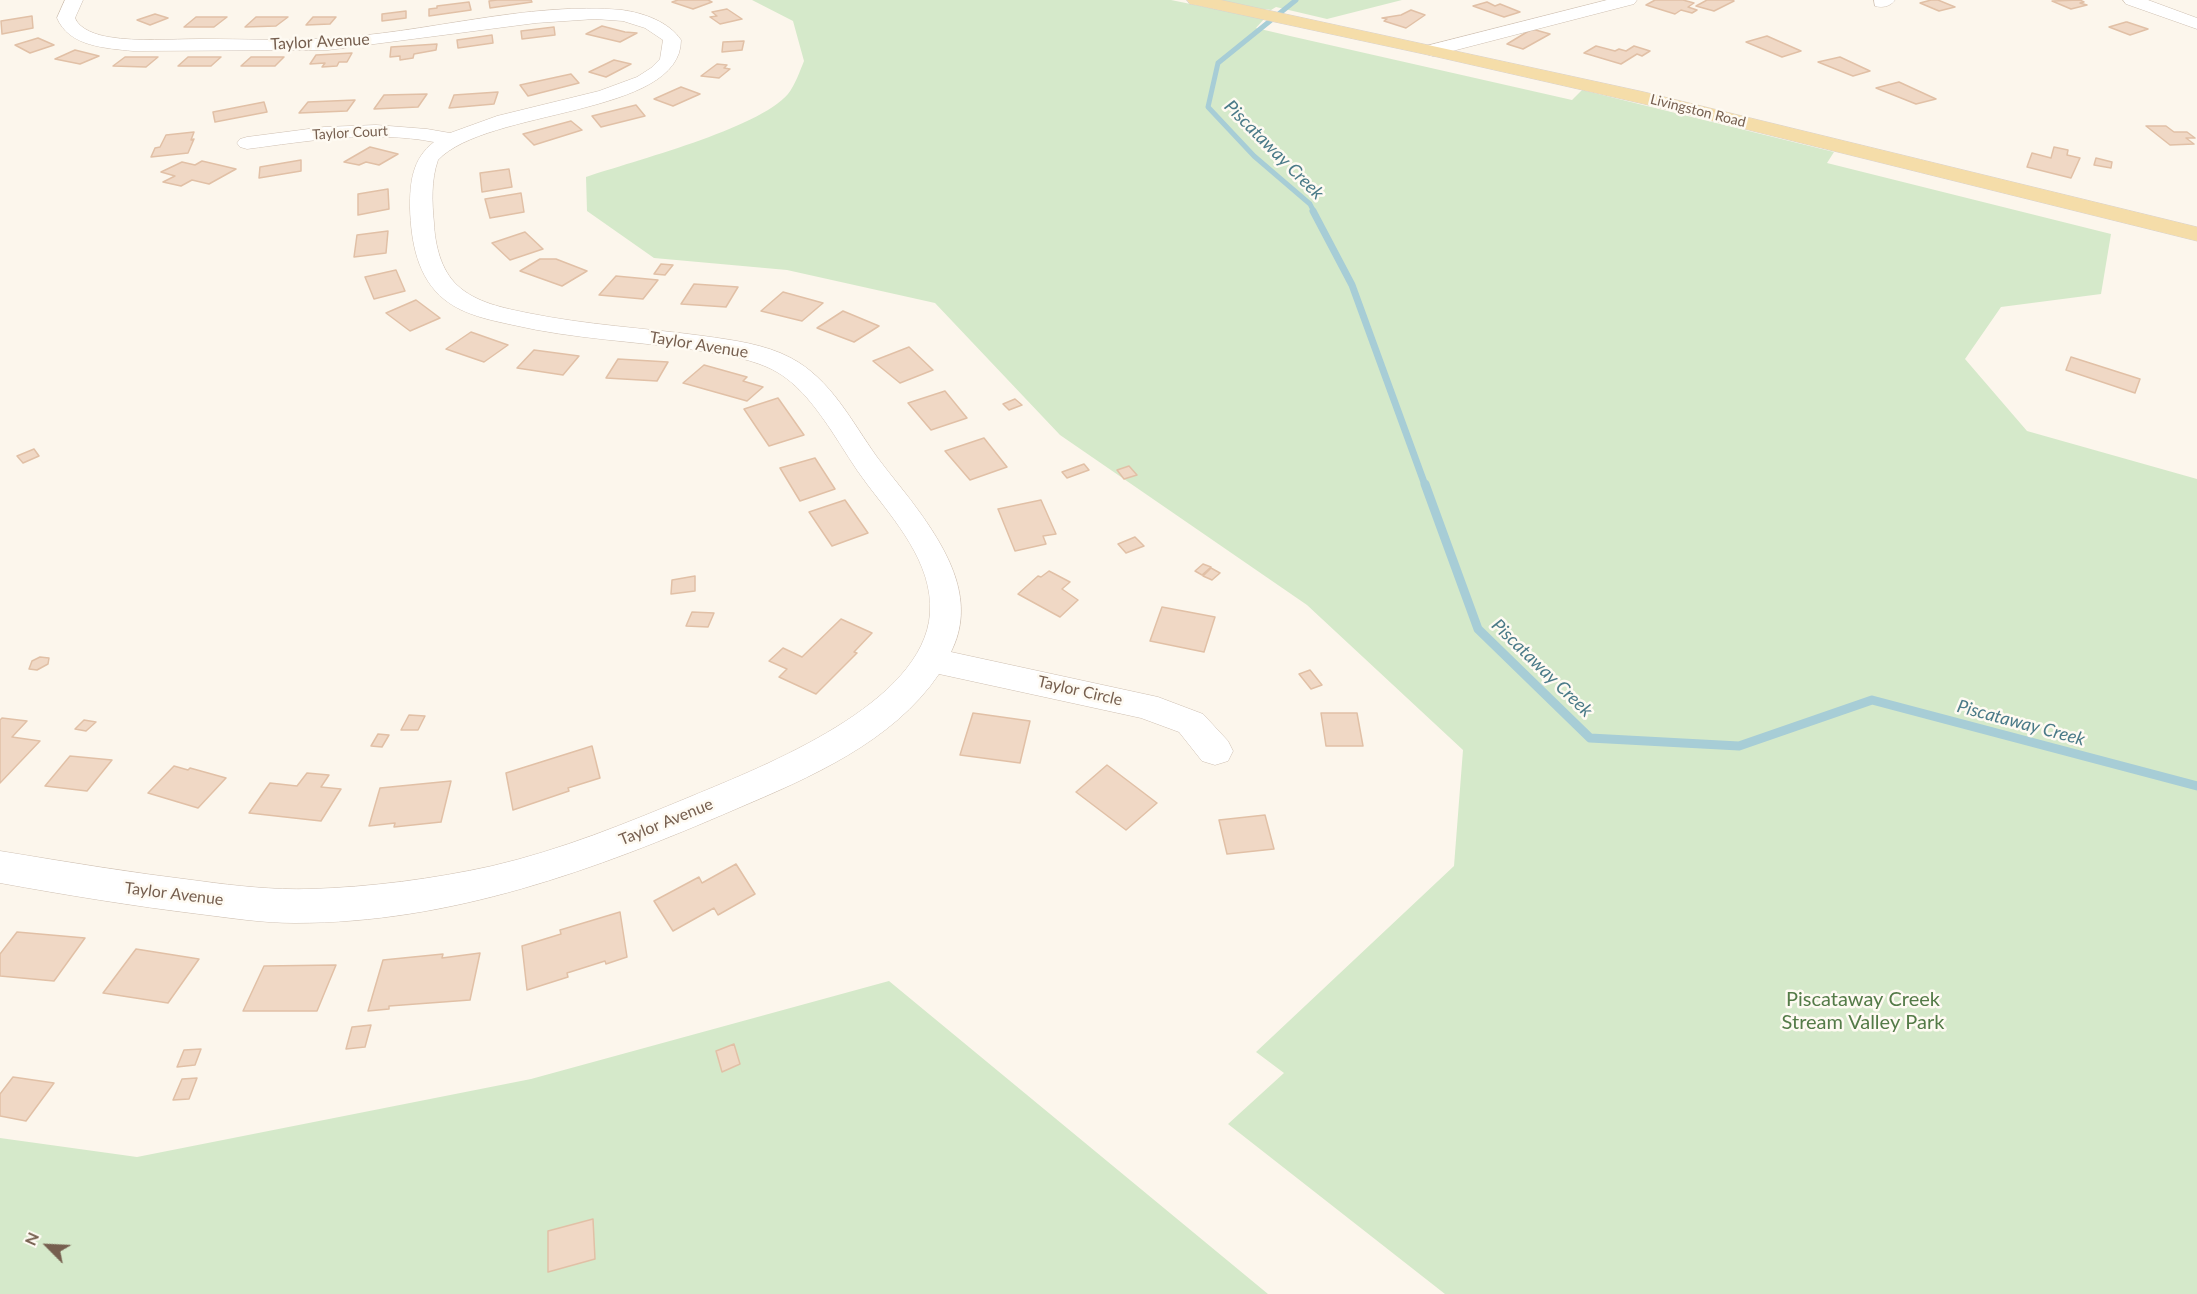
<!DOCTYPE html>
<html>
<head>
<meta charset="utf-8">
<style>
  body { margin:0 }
  #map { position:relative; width:2197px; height:1294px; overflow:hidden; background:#fcf6ec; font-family:Lato,sans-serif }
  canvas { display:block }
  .north { position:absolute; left:18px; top:1216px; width:60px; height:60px; -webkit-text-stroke:4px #fefaf2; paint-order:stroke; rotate:294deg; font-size:16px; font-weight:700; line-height:24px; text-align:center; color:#765f4f }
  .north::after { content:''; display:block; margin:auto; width:21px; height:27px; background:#765f4f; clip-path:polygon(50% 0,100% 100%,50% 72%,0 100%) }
</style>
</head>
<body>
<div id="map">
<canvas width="2197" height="1294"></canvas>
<div class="north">N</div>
</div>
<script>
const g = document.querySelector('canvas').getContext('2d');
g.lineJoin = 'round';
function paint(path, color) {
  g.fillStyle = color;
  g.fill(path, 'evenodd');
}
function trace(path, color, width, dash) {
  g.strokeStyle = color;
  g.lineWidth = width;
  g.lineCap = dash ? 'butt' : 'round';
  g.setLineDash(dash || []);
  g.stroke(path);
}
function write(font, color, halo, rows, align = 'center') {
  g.font = font + ' Lato,sans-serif';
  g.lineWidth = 5;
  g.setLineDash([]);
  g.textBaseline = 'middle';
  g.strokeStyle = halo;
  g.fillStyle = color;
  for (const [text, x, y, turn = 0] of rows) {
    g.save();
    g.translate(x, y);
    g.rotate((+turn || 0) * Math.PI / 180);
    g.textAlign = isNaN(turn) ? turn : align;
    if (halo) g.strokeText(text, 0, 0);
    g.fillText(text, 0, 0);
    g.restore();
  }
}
paint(new Path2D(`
  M752,0H1171L1264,19L1256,28L1290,36L1572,100L1582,90L1834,152L1827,163L2111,234L2101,294L2001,307L1965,359L2027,431L2197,479V1294H1445L1228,1124L1284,1073L1256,1052L1454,866L1463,750L1307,605L1060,435L935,303L787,270L654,258L587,211L586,177C633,161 758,129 788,94C795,85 800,71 804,61L793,21Z
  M1204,0H1402L1327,19L1276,7L1271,10L1265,9L1261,12Z
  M889,981L1268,1294H0V1138L137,1157L531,1079Z`), '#d5e9ca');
trace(new Path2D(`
  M1296,0L1218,63L1208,107L1254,156L1310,204L1314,212`), '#a7cdd6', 5);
trace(new Path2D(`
  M1313,211L1352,285L1425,485`), '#a7cdd6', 7);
trace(new Path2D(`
  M1425,484L1478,629L1590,738L1739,746L1872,700L2197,786`), '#a7cdd6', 9);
const building = new Path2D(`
  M497,0H531L532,2L490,8L489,1Z
  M678,0H708L712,2L693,9L672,2Z
  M1655,0H1683L1694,3L1688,7L1697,10L1692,13L1681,10L1675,14L1646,5Z
  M1707,0H1733L1734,1L1714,11L1696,6Z
  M1931,0H1938L1955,7L1939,11L1920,3Z
  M2080,0L2084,2L2080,3L2087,5L2071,9L2052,1Z
  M469,2L471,10L429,16V9L437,8V6Z
  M1487,2L1495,6L1500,4L1520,12L1504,17L1473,6Z
  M727,9L742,19L720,24L710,17L717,16L712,12Z
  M1411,10L1425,15L1406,28L1384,21L1387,19L1382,18L1401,15Z
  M406,11V18L382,21V14Z
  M155,14L168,18L150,25L137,20Z
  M32,16L33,28L2,34L1,21Z
  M196,17H227L214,27H184Z
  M256,17H288L276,26L245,27Z
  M313,17H336L330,24L306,25Z
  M2126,22H2127L2148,29L2130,35L2109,27Z
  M602,26L625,32L637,33L620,42L586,34Z
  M554,27L555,35L522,39L521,31Z
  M1532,29L1550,34L1523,49L1507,44Z
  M492,35L493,43L458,48L457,40Z
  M1767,36L1801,51L1782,57L1746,42Z
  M38,38L54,45L30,53L15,45Z
  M744,41L742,50L722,52L723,42Z
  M437,44L436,50L414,54L413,58L400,60V56L390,57L391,47Z
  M1596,46L1615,51L1619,49L1626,51L1634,46L1650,51L1642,56L1637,54L1621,64L1584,53Z
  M75,50L99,56L80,64L55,59Z
  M352,53L347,62H339L337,66L322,67L325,63L310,64L316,55Z
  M125,57H158L146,67L113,66Z
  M188,57H221L211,66H178Z
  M251,57H284L275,66H241Z
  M1840,57L1870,71L1853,76L1818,62Z
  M614,60L631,64L606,77L589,72Z
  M717,64L727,65L724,68L730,69L719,78L701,76Z
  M571,74L579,83L528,96L520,85Z
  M1899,82L1936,99L1916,104L1876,88Z
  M681,87L700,94L673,106L654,99Z
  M498,92L494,104L449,108L454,95Z
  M427,94L418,107L374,109L384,95Z
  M355,100L347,111L299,113L308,102Z
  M264,102L267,112L215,122L213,112Z
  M636,105L645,116L601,127L592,116Z
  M571,121L582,130L534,145L523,134Z
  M2146,126H2166L2174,132H2187L2195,138H2186L2194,144L2170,145Z
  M194,132L191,140L194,139L188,153L151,157L155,148L160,147L166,135Z
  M370,147L398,154L379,165L366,162L359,165L344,162Z
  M2054,147L2068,150L2067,155L2080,158L2071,178L2027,167L2032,153L2051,158Z
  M2096,158L2112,162L2111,168L2094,165Z
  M301,160V171L259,178L260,167Z
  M202,161L236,169L209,184L192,180L181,186L163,182L175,176L161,172L182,162L195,165Z
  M509,169L512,187L482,192L480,173Z
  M388,189L389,209L358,215V194Z
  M521,193L524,212L490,218L485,199Z
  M388,231L386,253L354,257L357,235Z
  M525,232L543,249L510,260L492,243Z
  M540,259H556L587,271L562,286L520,271Z
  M661,264L673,265L665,275L654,274Z
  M396,270L405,291L374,299L365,277Z
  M616,276L658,280L643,299L599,295Z
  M694,284L738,287L726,307L681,304Z
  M783,292L823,303L802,321L761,311Z
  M416,300L440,318L410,331L386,313Z
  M843,311L879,326L854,342L817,328Z
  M471,332L508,345L484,362L446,349Z
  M909,347L933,370L900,383L873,361Z
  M534,350L579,356L563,375L517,368Z
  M2071,357L2140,379L2135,393L2066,370Z
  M618,359L668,362L657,381L606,378Z
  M704,365L747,377L743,381L763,387L747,401L683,383Z
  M945,391L967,418L931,430L908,403Z
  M778,398L804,435L769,446L744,409Z
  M1015,399L1022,405L1009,410L1003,404Z
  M984,438L1007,467L970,480L945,451Z
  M34,449L39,456L23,463L17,456Z
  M815,458L835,489L800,501L780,468Z
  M1084,464L1089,470L1067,478L1062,472Z
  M1129,466L1137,475L1124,479L1117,470Z
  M845,500L868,533L832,546L809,512Z
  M1041,500L1056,534L1043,536L1046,544L1015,551L998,509Z
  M1135,537L1144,546L1126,553L1118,544Z
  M1203,564L1211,567L1202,575L1195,571Z
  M1211,568L1220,573L1212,580L1203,576Z
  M1049,571L1070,582L1062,589L1078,600L1060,617L1018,594L1038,576L1041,577Z
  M695,576V591L671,594L672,580Z
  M1162,607L1215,617L1204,652L1150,641Z
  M692,612L714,613L708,627L686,626Z
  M841,619L872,633L854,652L857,653L816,694L779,677L787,669L769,661L783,648L802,657Z
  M40,657L49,658L48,664L37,670L29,669L32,661Z
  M1310,670L1322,685L1311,689L1299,674Z
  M973,713L1030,721L1020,763L960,755Z
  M1321,713H1357L1363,746H1326Z
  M409,715L425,716L418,730H401Z
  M2,718L27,721L12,737L40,741L0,783V720Z
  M84,720L96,722L86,731L75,729Z
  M378,734L389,735L382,747L371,746Z
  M592,746L600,778L568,788L569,791L513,810L506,773Z
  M70,756L112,760L87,791L45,786Z
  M1107,765L1157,803L1126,830L1076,792Z
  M174,766L188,770L190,768L226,778L198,808L148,793Z
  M307,773L329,775L321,787L341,789L321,821L249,813L270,783L297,786Z
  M451,781L441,822L394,827L395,823L369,826L380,788Z
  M1265,815L1274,849L1227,854L1219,820Z
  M736,864L755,894L718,915L714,908L673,931L654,901L699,877L702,883Z
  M620,912L627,957L606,964L605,961L567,973L568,977L527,990L522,946L561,934L560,930Z
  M17,932L85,938L54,981L0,976V954Z
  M136,949L199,959L168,1003L103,993Z
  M480,953L470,1000L389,1006V1009L368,1011L383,960L443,954L442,958Z
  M336,965L317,1011H243L264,966Z
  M371,1025L365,1047L346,1049L352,1027Z
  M734,1044L740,1064L722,1072L716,1051Z
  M201,1049L195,1065L177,1067L184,1050Z
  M13,1077L54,1083L26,1121L0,1116V1094Z
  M197,1078L189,1099L173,1100L182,1079Z
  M593,1219L595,1259L548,1272V1231Z`);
paint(building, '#f0d8c5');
trace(building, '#e1c0a6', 1.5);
const minor = new Path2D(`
  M65,0H83L75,18C80,30 97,35 109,37C139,42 170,39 200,39C243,39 285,41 328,38C423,34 528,1 622,10C644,13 669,22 681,40C681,117 487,108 438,160C431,180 432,202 434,223C435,245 441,270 457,285C476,303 504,308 528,313C586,325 645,328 704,336C732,340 765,344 791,358C831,379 852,422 877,457C891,476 907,494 921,514C950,555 976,603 951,652L1158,697L1203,714L1228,741L1233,751L1228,761L1215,765L1202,761L1179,732L1141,718L939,674C893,742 809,778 736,809C595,870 451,923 295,923C263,923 231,918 199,914C133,906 66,895 0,883V851C67,862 133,873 200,881C237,886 273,890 310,889C371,887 433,879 492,866C561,850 627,823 692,796C764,766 924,704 930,613C933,563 895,521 867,484C854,467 843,448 831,430C814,405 795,379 767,367C744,357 719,354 695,350C635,341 573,339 513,325C490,320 464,315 445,300C417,278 411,241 410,208C410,182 412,159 434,142C372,130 308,141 247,149L240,147L237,143L240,139L247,137L324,127L376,125L427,129L450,133L497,116L599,91L637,77L651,68L660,59L663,40L645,28L623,21L595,19L536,23L328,50L133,51C106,48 69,47 57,18Z
  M1607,0H1637L1634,4L1433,56L1426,54L1424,50L1426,46Z
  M1874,0H1895C1890,7 1882,8 1875,6Z
  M2123,0H2148L2197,18V29L2126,4Z`);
const major = new Path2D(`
  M1187,0H1221L1644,92L2197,227V241L1644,104L1433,56L1196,5L1190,4Z`);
trace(minor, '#cebfb1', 1);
trace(major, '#d9d2ce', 1);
paint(minor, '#fff');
paint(major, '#f5dda9');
write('14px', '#765f4f', '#fefaf2', [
  ["Livingston Road",1698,111,14],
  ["Taylor Court",350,133,-3]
]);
write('16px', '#765f4f', '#fefaf2', [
  ["Taylor Avenue",320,42,-3],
  ["Taylor Avenue",699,345,9],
  ["Taylor Circle",1080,691,13],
  ["Taylor Avenue",666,822,-22],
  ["Taylor Avenue",174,894,7]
]);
write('italic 18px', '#4a7a88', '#fefaf2', [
  ["Piscataway Creek",1274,150,45],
  ["Piscataway Creek",1542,668,44],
  ["Piscataway Creek",2021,723,15]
]);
write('20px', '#547b48', '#fefaf2', [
  ["Piscataway Creek",1863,1000],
  ["Stream Valley Park",1863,1023]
]);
</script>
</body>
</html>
